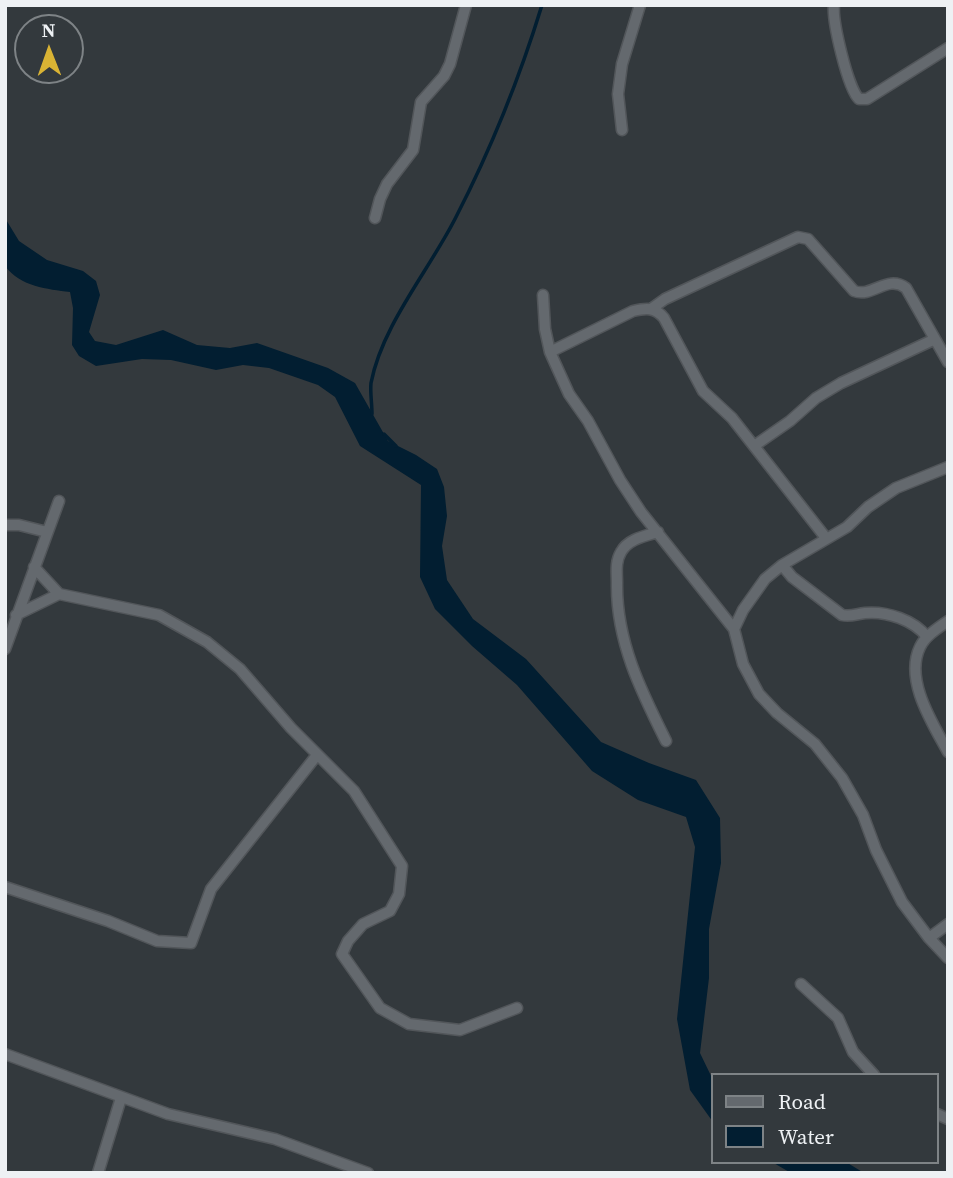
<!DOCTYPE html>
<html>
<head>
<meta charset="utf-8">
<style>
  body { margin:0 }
  #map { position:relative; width:953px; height:1178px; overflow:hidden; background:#33393d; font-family:"Source Serif 4",serif }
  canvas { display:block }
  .frame { position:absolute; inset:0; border:7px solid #eef1f4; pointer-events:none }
  .legend { position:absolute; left:711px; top:1073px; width:228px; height:91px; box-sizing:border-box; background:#33393d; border:2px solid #7e8386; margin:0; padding:9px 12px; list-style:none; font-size:21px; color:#eef1f4 }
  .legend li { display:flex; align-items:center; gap:14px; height:35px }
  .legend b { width:35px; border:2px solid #7e8386 }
  .north { position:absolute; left:14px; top:14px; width:70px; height:70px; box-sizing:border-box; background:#33393d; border:2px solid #7e8386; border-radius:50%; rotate:359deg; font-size:19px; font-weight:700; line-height:28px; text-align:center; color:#eef1f4 }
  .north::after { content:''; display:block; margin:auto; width:24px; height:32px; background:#d9b334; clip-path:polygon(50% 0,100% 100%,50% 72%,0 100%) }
</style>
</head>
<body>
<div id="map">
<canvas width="953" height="1178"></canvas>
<div class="frame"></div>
<ul class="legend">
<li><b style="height:9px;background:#64696e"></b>Road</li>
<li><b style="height:19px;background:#021e31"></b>Water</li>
</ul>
<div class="north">N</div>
</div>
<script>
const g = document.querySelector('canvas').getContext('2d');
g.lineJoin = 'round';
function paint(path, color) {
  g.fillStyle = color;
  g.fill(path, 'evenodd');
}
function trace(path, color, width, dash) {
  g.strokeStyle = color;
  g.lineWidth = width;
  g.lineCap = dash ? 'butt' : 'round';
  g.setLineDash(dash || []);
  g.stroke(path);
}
paint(new Path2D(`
  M5,218L19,241L47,260L83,271L96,281L100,295L89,332L95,341L116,345L163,330L197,345L230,348L257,343L328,368L355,383L388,441L416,455L437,469L444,487L447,516L442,546L447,580L473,619L526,659L601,742L649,763L696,780L720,818L721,863L709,929V978L700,1053L713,1080V1122L690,1090L677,1019L695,847L686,817L638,800L592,771L517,685L472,646L435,609L420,577L421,485L360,446L335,397L318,385L269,368L243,365L216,370L171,360L142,359L96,366L79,356L72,345L73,308L70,292C47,289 21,287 5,266Z
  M772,1162H846L864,1173H791Z`), '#021e31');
trace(new Path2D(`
  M372,414C372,404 370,392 371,383C382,325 430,269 456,217C492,147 519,80 542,5
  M384,434L396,446`), '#021e31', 3.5);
const street = new Path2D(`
  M834,5C832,21 848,89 859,99H867L948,48
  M622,130L618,94L622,64L640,5
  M375,218L380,199L387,184L413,150L421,102L444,76L450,64L466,5
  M543,295L545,329L550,352L569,394L588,421L620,480L641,512L734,629
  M651,309L665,299L798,237L808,239L854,291C873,298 887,274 906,288L948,362
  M550,352L633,311C646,308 655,307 664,318L703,391L732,418L826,538
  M754,446L790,421L816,398L841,383L933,340
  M948,467L896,488L868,507L847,527L782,565L765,579L743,610L734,629L743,664L759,694L777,713L815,744L842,778L863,815L876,850L902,902L929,938L948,958
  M5,525H19L47,532
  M658,532C645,536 628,539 621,552C615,562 617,573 617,583C616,641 641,691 666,741
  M782,565L792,577L842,615C851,617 856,614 865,613C887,611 914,620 927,637
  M34,567L59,594L159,615L207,642L240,669L291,728L354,791L402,866L399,894L390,911L363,924L348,941L342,954L380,1008L409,1024L460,1030L517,1008
  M16,615L59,594
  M948,621C938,628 925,636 920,647C904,680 933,724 948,752
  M5,649L59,501
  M5,887L108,921L157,941L191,943L211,889L317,755
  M929,938L948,924
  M801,984L838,1018L853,1052L874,1075
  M5,1054L168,1114L275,1139L368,1173
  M937,1114L948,1119
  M98,1173L121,1098`);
trace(street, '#52565a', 13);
trace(street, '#64696e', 10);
</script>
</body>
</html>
